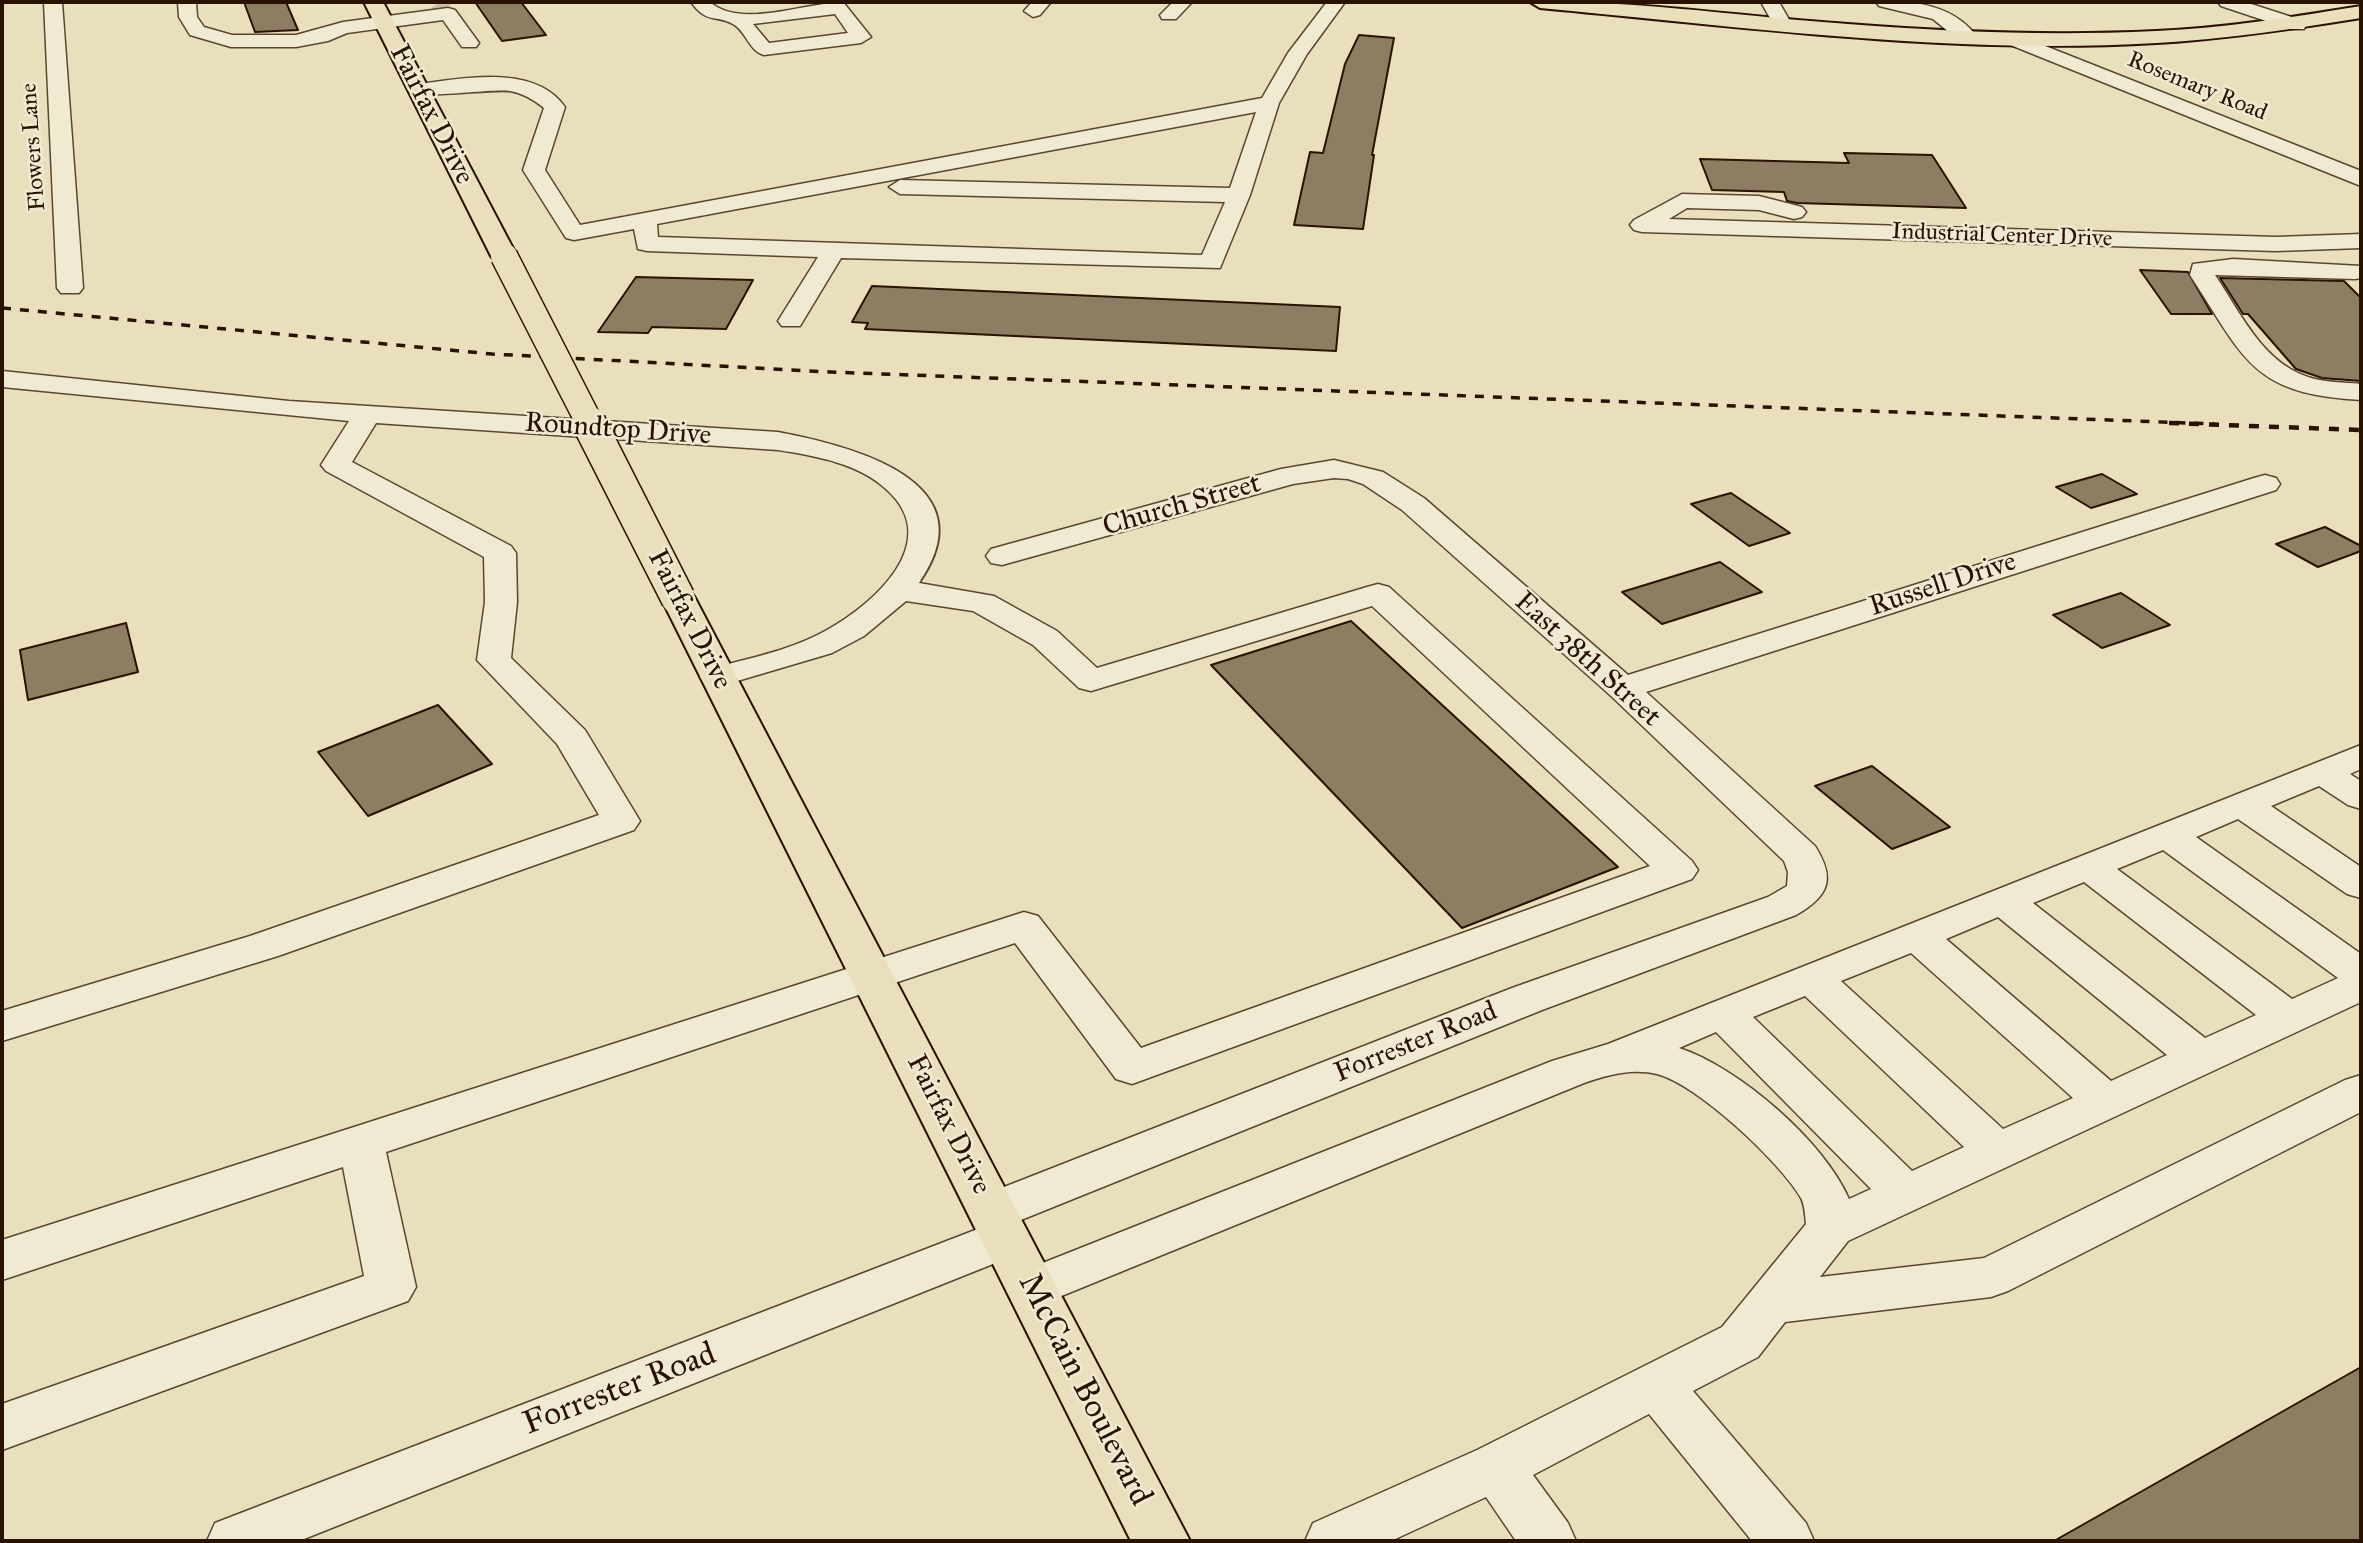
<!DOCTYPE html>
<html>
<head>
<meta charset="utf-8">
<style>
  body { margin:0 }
  #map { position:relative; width:2363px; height:1543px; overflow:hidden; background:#eadfbc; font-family:"IM FELL Great Primer",serif }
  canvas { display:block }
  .frame { position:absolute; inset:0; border:4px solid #291300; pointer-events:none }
</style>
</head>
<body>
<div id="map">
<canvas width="2363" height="1543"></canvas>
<div class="frame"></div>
</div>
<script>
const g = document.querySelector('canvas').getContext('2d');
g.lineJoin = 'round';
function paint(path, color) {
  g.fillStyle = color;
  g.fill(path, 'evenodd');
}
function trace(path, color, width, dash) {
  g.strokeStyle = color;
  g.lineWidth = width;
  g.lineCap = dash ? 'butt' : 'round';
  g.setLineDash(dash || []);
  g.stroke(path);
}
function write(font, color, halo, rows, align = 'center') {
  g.font = font + ' "IM FELL Great Primer",serif';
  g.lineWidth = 5;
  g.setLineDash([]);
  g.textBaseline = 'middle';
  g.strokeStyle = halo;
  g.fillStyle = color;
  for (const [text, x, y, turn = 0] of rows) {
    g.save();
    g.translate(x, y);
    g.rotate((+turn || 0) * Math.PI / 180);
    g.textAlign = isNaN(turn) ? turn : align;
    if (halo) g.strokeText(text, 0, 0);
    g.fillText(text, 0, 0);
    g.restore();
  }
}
const building = new Path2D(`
  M244,2H286L298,30L255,32Z
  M475,2H521L546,35L502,41Z
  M1359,35L1394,38L1372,155H1374L1363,229L1294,225L1310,152L1323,153L1345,64Z
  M1844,153L1932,155L1966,208L1797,203L1787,201L1784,192L1712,190L1700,159L1849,163Z
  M2140,270L2188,272L2212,314H2171Z
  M636,277L753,280L726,329L652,327L648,333L598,332Z
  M2220,278L2344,281L2361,298V381L2322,378L2296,369L2248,314H2243Z
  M872,286L1340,307L1336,351L865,329L868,323L852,322Z
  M2102,474L2137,494L2091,508L2056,487Z
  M1731,493L1790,533L1749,546L1691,504Z
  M2325,527L2361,546V551L2318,567L2276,544Z
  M1720,562L1762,592L1662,624L1622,592Z
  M2121,593L2170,625L2102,648L2053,615Z
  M1351,621L1618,867L1462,928L1211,665Z
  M126,623L138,672L28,700L20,650Z
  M438,705L492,764L368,816L318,752Z
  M1872,766L1950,827L1892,849L1815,786Z
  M2361,1367V1541H2054Z`);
paint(building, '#8d7d62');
trace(building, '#291300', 2);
trace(new Path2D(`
  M440,2L445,9`), '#cdc0a0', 20, [20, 10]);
const minor = new Path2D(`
  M44,2H62L83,288L79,293H61L57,288Z
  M178,2H196L197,17L204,27L232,35H296L343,22L448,8L455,10L479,43L476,47H462L443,20L347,33L328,41L296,47H231L190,35L179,17Z
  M691,2H710C737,26 791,8 824,4L822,2H843L871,37L861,43L764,55C749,51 746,31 733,24C715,14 708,25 691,2ZM835,14L848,33L769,43L753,24Z
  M1032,2H1051L1040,15L1033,17L1024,11Z
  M1173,2H1192L1176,19H1162L1160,15Z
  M1327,2H1345L1307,54L1279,103L1250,195L1220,268L841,258L800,326H782L778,321L818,257L647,251L638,249L634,229L574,240L566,238L523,170L544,108C534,100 523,93 510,91C490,88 416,101 408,90L418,84C462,79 534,63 565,107L545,170L580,225L1262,98L1288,53ZM1256,112L1230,188L900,180L889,187L900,194L1225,202L1202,255L658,237L657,224Z
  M1761,2H1779L1791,23L1789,27H1775Z
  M1876,2C1914,0 1954,5 1978,38L1975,42H1961L1933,19L1879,6Z
  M2218,2H2245L2304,21L2306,25L2304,29H2290L2221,6Z
  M2015,34L2361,171V186L2008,44L2005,40Z
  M1682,194L1759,196L1802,207L1806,212L1802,217L1794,219L1759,210L1687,208L1669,219L2276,237L2361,234V248L2276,251L1642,232L1634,230L1630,225L1634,220Z
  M2233,259L2361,266V278L2355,279L2215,275C2240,312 2262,362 2308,377C2325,383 2344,382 2361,384V400C2251,394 2245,359 2190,275L2193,264Z
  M2,371L289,401L778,432C852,446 991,481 919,583L994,596L1057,631L1097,668L1367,587L1378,584L1389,587L1692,861L1698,870L1692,879L1132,1084L1116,1079L1015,943L386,1152L416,1287L408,1301L2,1450V1404L364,1276L343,1167L2,1280V1240L1024,912L1038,916L1141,1048L1650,866L1372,606L1091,691L1079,688L1033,645L973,611L906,601L864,636L832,653L717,687L705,684L700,677L705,670C746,659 790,651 827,630C874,604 944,542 887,490C859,463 815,456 778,450L376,423L352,462L511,546L516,553L517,602L511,658L585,730L640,821L634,830L278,956L2,1041V1011L250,936L599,815L557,744L477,660L485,602L484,557L326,471L321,465L349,421L2,387Z
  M1334,460L1383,472L1424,498L1628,675L2254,478L2265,475L2276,478L2280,484L2276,490L1646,692L1815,846C1836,879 1829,896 1796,915L1542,1010L1016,1222L1023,1224L1030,1238L1023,1252L299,1541H207L215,1523L983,1227L976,1224L969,1211L976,1198L1512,988L1768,897L1787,886L1788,872L1784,861L1610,695L1402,510L1363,484L1348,479L1334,478L1293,484L1002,565L991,563L986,556L991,549L1281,469Z
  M2361,745V769L2350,774L2361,781V809L2348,805L2319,786L2271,806L2361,867V898L2347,894L2238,819L2196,837L2361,954V1002L1848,1241L1820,1277L1984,1258L2345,1080L2361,1075V1112L2008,1291L1991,1297L1785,1322L1758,1357L1693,1391L1806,1523L1814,1541H1752L1649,1414L1533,1475L1568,1523L1576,1541H1516L1486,1497L1391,1541H1305L1313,1523L1477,1450L1722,1327L1806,1224C1805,1216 1805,1206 1801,1198C1780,1162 1697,1084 1657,1074C1632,1068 1607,1075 1584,1083L1032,1308L1015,1302L1007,1288L1015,1274L1552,1061L1608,1044ZM2163,850L2338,978L2292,999L2117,869ZM2084,882L2256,1015L2205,1038L2033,903ZM1998,917L2167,1055L2111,1081L1946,939ZM1911,953L2073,1098L2003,1129L1841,981ZM1805,996L1964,1147L1912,1171L1753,1017ZM1716,1032L1871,1189L1849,1199C1824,1141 1738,1067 1679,1048Z`);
const major = new Path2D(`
  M364,2H383L517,256L513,261H495L491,256Z
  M1530,2C1636,0 1743,17 1848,24C1950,32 2053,36 2156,31C2225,28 2293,17 2361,6V18C2293,29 2226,39 2157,43C1951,55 1744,27 1540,8Z
  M678,588L690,591L695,598L1190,1541H1131L661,598L666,591Z`);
trace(minor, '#59462f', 3);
trace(major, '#291300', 4);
paint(minor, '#f1ead3');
paint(major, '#eadfbc');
trace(new Path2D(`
  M2,308L492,354L830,372L2215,424`), '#291300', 3.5, [9, 9]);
trace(new Path2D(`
  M2169,423L2361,430`), '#291300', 4.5, [10, 10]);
const majorBridgeFar1 = new Path2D(`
  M504,256L590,424`);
const majorBridge = new Path2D(`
  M589,423L678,598`);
trace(majorBridgeFar1, '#291300', 29, []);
trace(majorBridge, '#291300', 36, []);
trace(majorBridgeFar1, '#eadfbc', 26);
trace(majorBridge, '#eadfbc', 33);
write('23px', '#291300', '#f1ead3', [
  ["Rosemary Road",2197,87,22],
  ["Flowers Lane",34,147,-94],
  ["Industrial Center Drive",2002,236,2]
]);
write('28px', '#291300', '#f1ead3', [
  ["Fairfax Drive",431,115,63],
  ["Roundtop Drive",618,430,4],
  ["Church Street",1182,506,-16],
  ["Russell Drive",1943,585,-18],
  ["Fairfax Drive",689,620,63],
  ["East 38th Street",1587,660,42],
  ["Forrester Road",1416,1043,-22],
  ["Fairfax Drive",948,1125,63]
]);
write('33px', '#291300', '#f1ead3', [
  ["Forrester Road",620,1390,-21],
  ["McCain Boulevard",1084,1390,63]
]);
</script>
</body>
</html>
